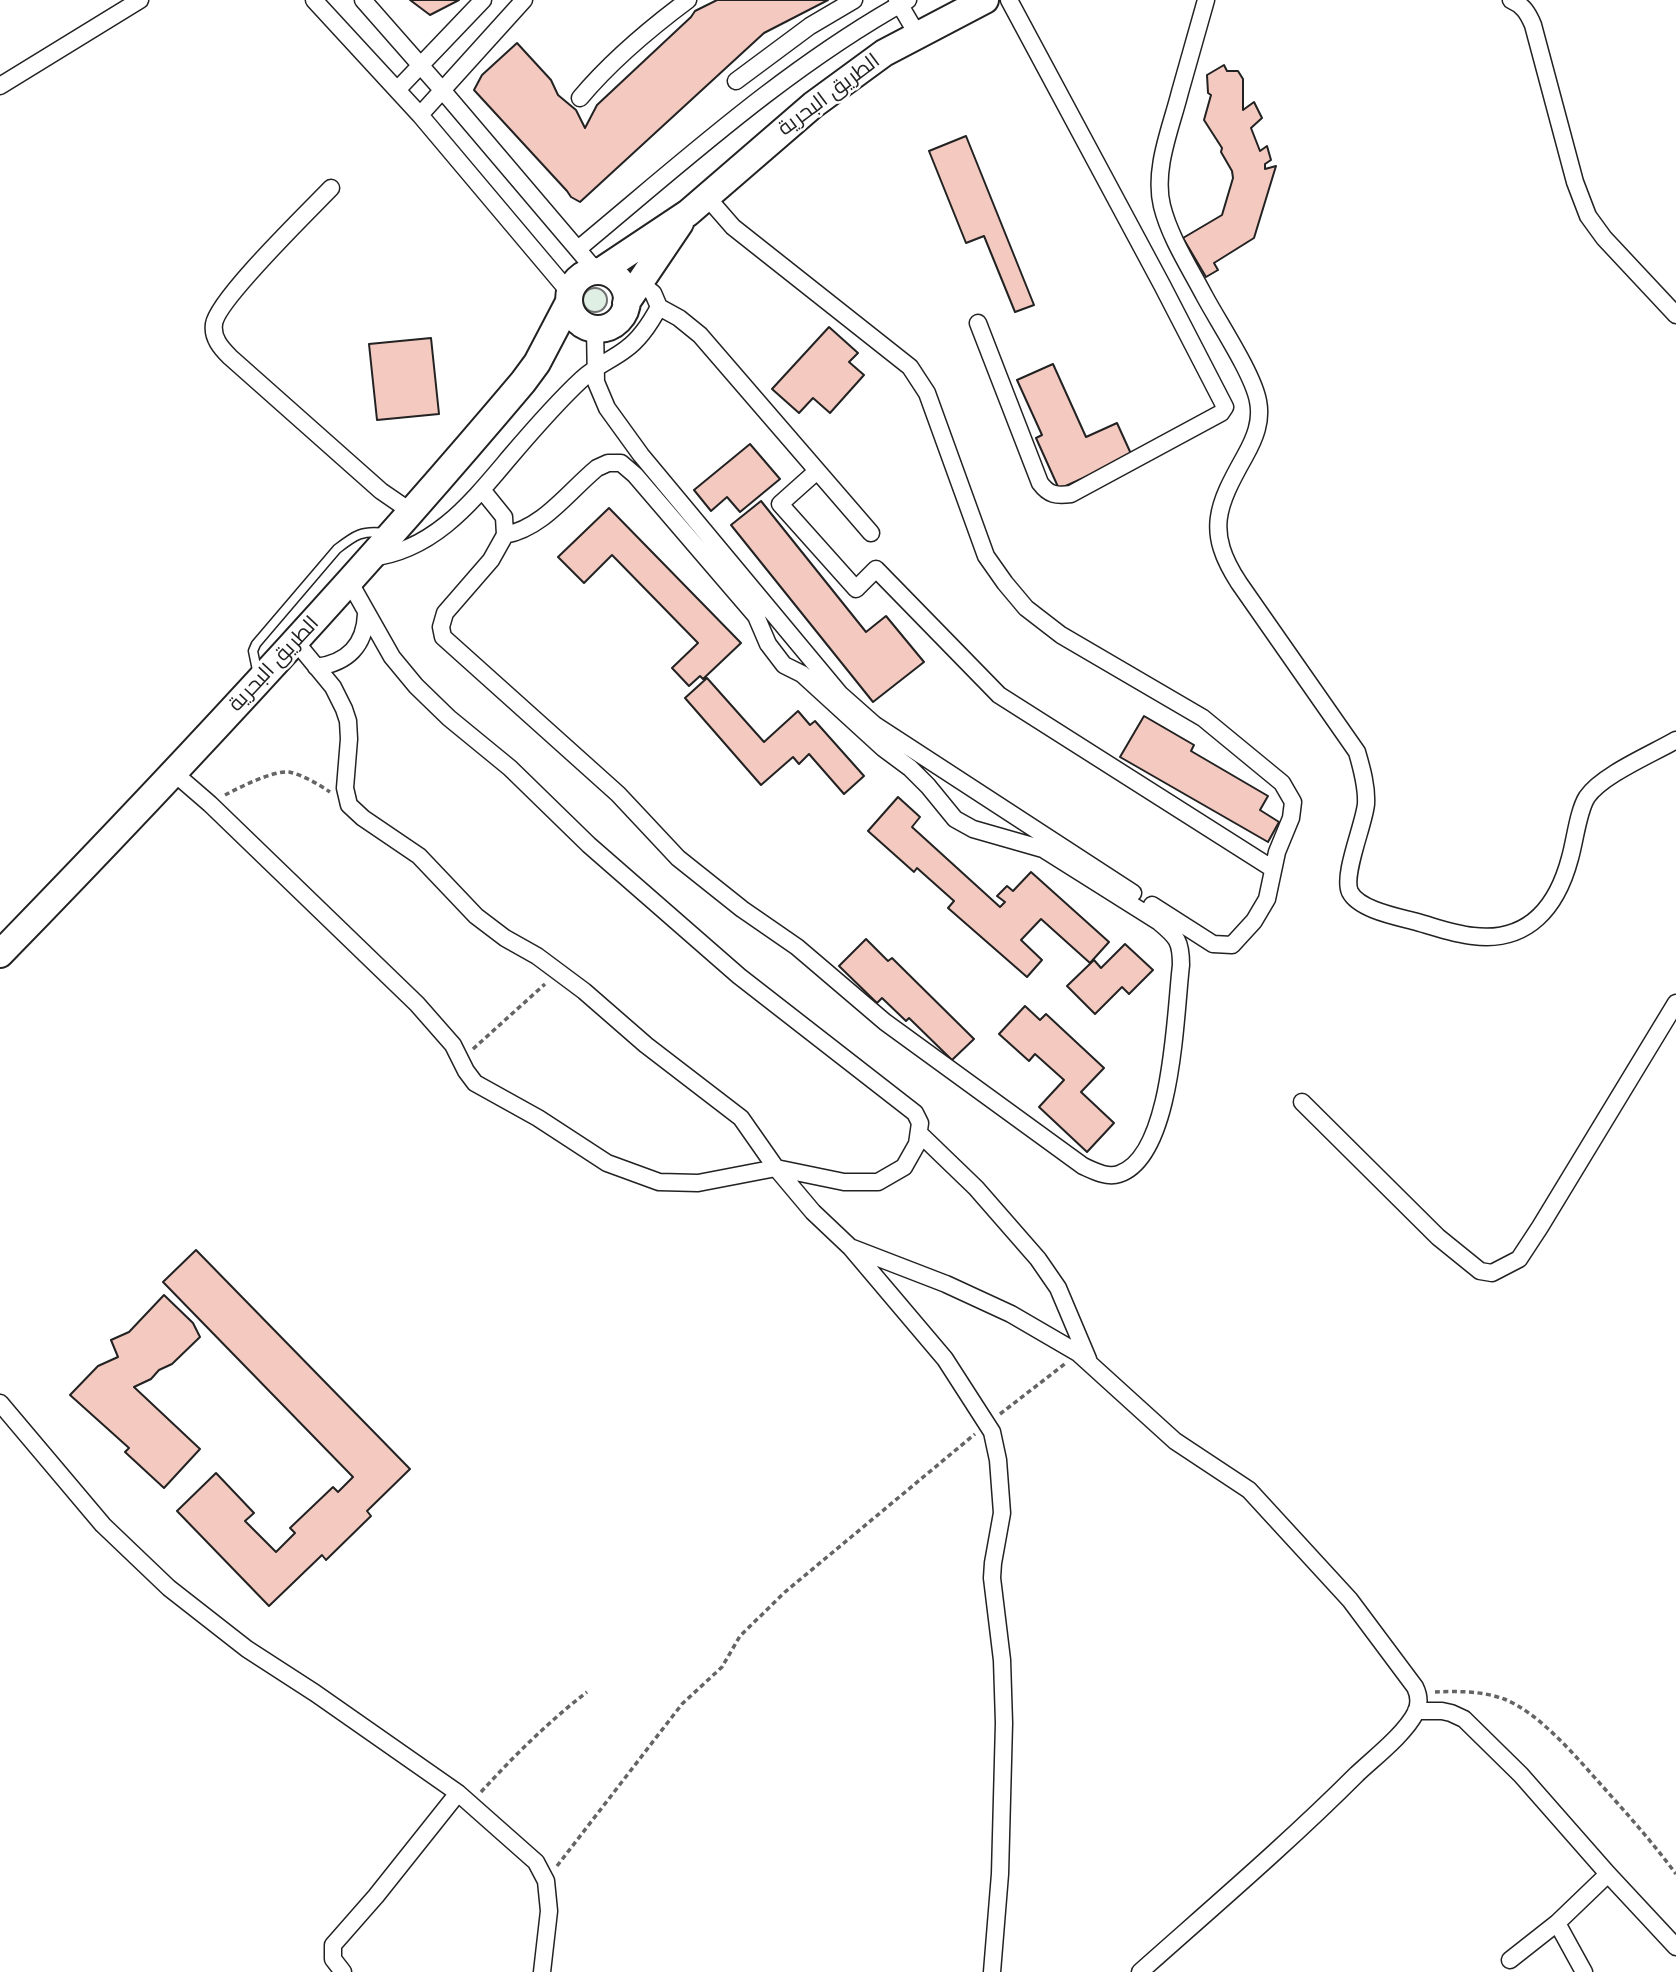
<!DOCTYPE html>
<html>
<head>
<meta charset="utf-8">
<style>
  body { margin:0 }
  canvas { display:block; background:#fff }
</style>
</head>
<body>
<canvas width="1676" height="1972"></canvas>
<script>
const g = document.querySelector('canvas').getContext('2d');
g.lineJoin = 'round';
function paint(path, color) {
  g.fillStyle = color;
  g.fill(path, 'evenodd');
}
function trace(path, color, width, dash) {
  g.strokeStyle = color;
  g.lineWidth = width;
  g.lineCap = dash ? 'butt' : 'round';
  g.setLineDash(dash || []);
  g.stroke(path);
}
function write(font, color, halo, rows, align = 'center') {
  g.font = font + ' "PT Sans",Cairo,sans-serif';
  g.lineWidth = 5;
  g.setLineDash([]);
  g.textBaseline = 'middle';
  g.strokeStyle = halo;
  g.fillStyle = color;
  for (const [text, x, y, turn = 0] of rows) {
    g.save();
    g.translate(x, y);
    g.rotate((+turn || 0) * Math.PI / 180);
    g.textAlign = isNaN(turn) ? turn : align;
    if (halo) g.strokeText(text, 0, 0);
    g.fillText(text, 0, 0);
    g.restore();
  }
}
const green = new Path2D(`
  M583 300a12 12 0 1 1 24 0a12 12 0 1 1-24 0Z`);
paint(green, '#e0efe3');
trace(green, '#6f6f6f', 2);
const building = new Path2D(`
  M410,0H459L430,15Z
  M717,0H828L764,33L580,202L571,197L567,191L474,90L482,75L517,43L551,80L558,95L576,110L585,128L597,105L691,17L695,11Z
  M1224,65L1227,71H1238L1243,79V110L1254,102L1262,118L1251,128L1260,151L1267,146L1271,160L1265,164V169L1276,166L1254,238L1214,263L1218,270L1206,277L1183,238L1222,215L1233,178L1232,171L1221,152L1222,148L1204,120L1211,95L1208,93L1207,75Z
  M966,136L1034,305L1015,312L984,236L966,243L929,151Z
  M829,327L858,353L849,362L864,375L830,413L813,398L799,413L772,389Z
  M431,338L439,414L377,420L369,344Z
  M1053,364L1086,437L1117,423L1132,456L1059,489L1036,438L1042,435L1017,380Z
  M750,444L780,479L740,512L727,497L711,511L694,490Z
  M761,501L866,632L886,616L924,662L873,702L731,525Z
  M609,508L741,643L703,679L700,676L689,686L672,668L698,643L612,555L584,583L558,557Z
  M707,678L764,742L798,711L810,725L815,721L864,776L844,794L809,754L799,764L793,757L761,785L685,698Z
  M1144,716L1194,745L1191,751L1268,796L1260,810L1279,822L1268,842L1120,757Z
  M898,797L920,817L912,827L1000,907L1005,902L997,896L1007,886L1013,891L1031,872L1109,942L1090,963L1041,919L1021,940L1042,960L1027,977L948,908L954,901L917,868L914,872L868,831Z
  M866,939L888,961L892,958L974,1039L952,1060L909,1018L906,1021L882,998L877,1003L839,966Z
  M1125,944L1153,970L1129,994L1122,987L1095,1014L1067,986L1094,960L1101,968Z
  M1025,1006L1040,1020L1046,1014L1104,1068L1081,1092L1114,1123L1087,1152L1039,1107L1064,1080L1035,1054L1029,1061L999,1034Z
  M196,1250L410,1469L367,1511L371,1516L326,1560L322,1555L269,1606L177,1511L216,1473L254,1513L245,1521L276,1552L295,1533L290,1528L333,1487L338,1492L353,1477L163,1282Z
  M164,1295L193,1323L200,1337L172,1364L159,1370L151,1379L134,1387L200,1449L164,1488L125,1452L129,1448L70,1395L98,1366L118,1357L111,1340L129,1332Z`);
paint(building, '#f3c9c0');
trace(building, '#222', 2);
const lane = new Path2D(`
  M258,675L253,651L256,644L337,549C355,535 362,530 385,533`);
const street = new Path2D(`
  M314,0L420,115L570,293
  M363,0L443,91L596,271
  M897,0L917,34
  M1206,0C1197,31 1189,61 1180,92C1171,128 1153,169 1162,206C1170,238 1190,268 1205,297C1219,323 1253,374 1258,401C1262,421 1255,438 1245,456C1217,506 1205,531 1239,583L1357,752C1362,769 1367,787 1366,804C1364,825 1342,875 1350,892C1359,910 1399,917 1417,922C1435,927 1454,934 1473,936C1528,943 1557,907 1570,858C1575,841 1578,811 1587,797C1602,775 1652,754 1676,740
  M1511,0C1523,5 1528,13 1533,25L1575,182L1588,216L1604,238L1676,315
  M736,81L810,26L854,0
  M0,86L140,0
  M397,90L483,0
  M580,98C611,61 649,29 688,0
  M420,115L524,0
  M331,188C309,211 217,300 214,324C212,338 221,348 230,357L381,491L413,513
  M706,196L733,227L910,367L927,393L986,556L1005,583L1026,608L1061,635L1203,718L1282,783L1293,802L1291,818L1277,852L1267,899L1254,921L1232,945L1213,944L1152,905
  M578,249C684,161 787,67 908,0
  M659,307L679,318L700,335L871,533
  M978,323L1040,483C1049,495 1056,496 1071,494L1221,413L1225,407L1162,285L1009,0
  M595,328L596,382L607,408L641,455L840,694L875,725L1133,893
  M817,471L780,504L856,589L876,569L999,695L1273,869
  M483,491L504,517L505,535L491,560L445,613L441,627L443,637L618,794L678,858L742,909L797,947L885,1022L1083,1166C1094,1171 1107,1178 1119,1174C1173,1156 1175,1014 1181,965C1181,941 1177,937 1159,922L1043,849L973,829L955,819L928,786L910,768L883,748L802,674L784,665L768,644L756,616L635,475L621,463H608L597,468C568,492 543,528 505,535
  M370,558C433,551 471,503 509,458C532,431 556,403 582,379C595,366 612,360 626,349C640,339 651,322 659,307L653,293L640,283
  M296,642L333,687L344,709L348,721L349,739L345,788L349,805L363,818L419,856L476,916L505,938L537,956L584,991L646,1045L741,1118L776,1168L813,1212L850,1247L946,1284L1011,1314L1078,1353L1175,1441L1249,1490L1350,1600L1415,1687C1419,1695 1420,1703 1416,1712C1405,1734 1375,1757 1357,1774C1288,1843 1213,1907 1140,1972
  M316,667C348,663 365,645 366,614
  M173,772L210,804L417,1004L453,1045L466,1071L475,1083L538,1118L607,1163L659,1182L698,1183L776,1168L844,1182H878L904,1167L917,1144L920,1123L915,1113L739,976L589,845L510,768L449,718L416,686L392,657L349,581
  M1302,1102L1438,1237L1480,1271L1492,1273L1519,1259L1540,1227L1676,1003
  M920,1134L976,1188L1038,1259L1058,1288L1088,1359
  M851,1248L945,1359L992,1432L998,1460L1002,1513L993,1563L992,1578L1002,1660L1004,1723L1000,1874L992,1972
  M0,1403L103,1525L169,1588L247,1649L315,1693L458,1793L536,1862L546,1881L549,1911L542,1972
  M1416,1711H1442L1451,1713L1464,1719L1521,1775L1608,1874L1676,1947
  M1557,1923L1584,1972
  M1510,1960L1557,1923L1608,1874
  M343,1972L333,1959V1945L376,1896L458,1793`);
const primary = new Path2D(`
  M601,271L688,213L813,105L884,53L985,0
  M569 300a29 29 0 1 1 58 0a29 29 0 1 1-58 0Z
  M626,303L680,223
  M0,954C180,769 356,580 523,382L537,363L569,302`);
trace(lane, '#222', 11);
trace(street, '#222', 19);
trace(primary, '#222', 30);
trace(new Path2D(`
  M225,795C238,788 274,770 289,772C303,775 318,784 330,792
  M473,1049L545,984
  M1000,1414L1066,1363
  M1435,1692C1456,1691 1483,1691 1504,1699C1540,1713 1578,1759 1604,1788C1629,1816 1653,1843 1676,1874
  M481,1792C514,1756 548,1722 587,1692
  M557,1866L682,1704L722,1667L740,1636L785,1592L975,1434`), '#646464', 3.5, [5, 3.5]);
trace(lane, '#fff', 8);
trace(street, '#fff', 16);
trace(primary, '#fff', 26);
write('21px', '#222', '#fff', [
  ["الطريق البحرية",829,95,-37],
  ["الطريق البحرية",274,664,-47]
]);
</script>
</body>
</html>
